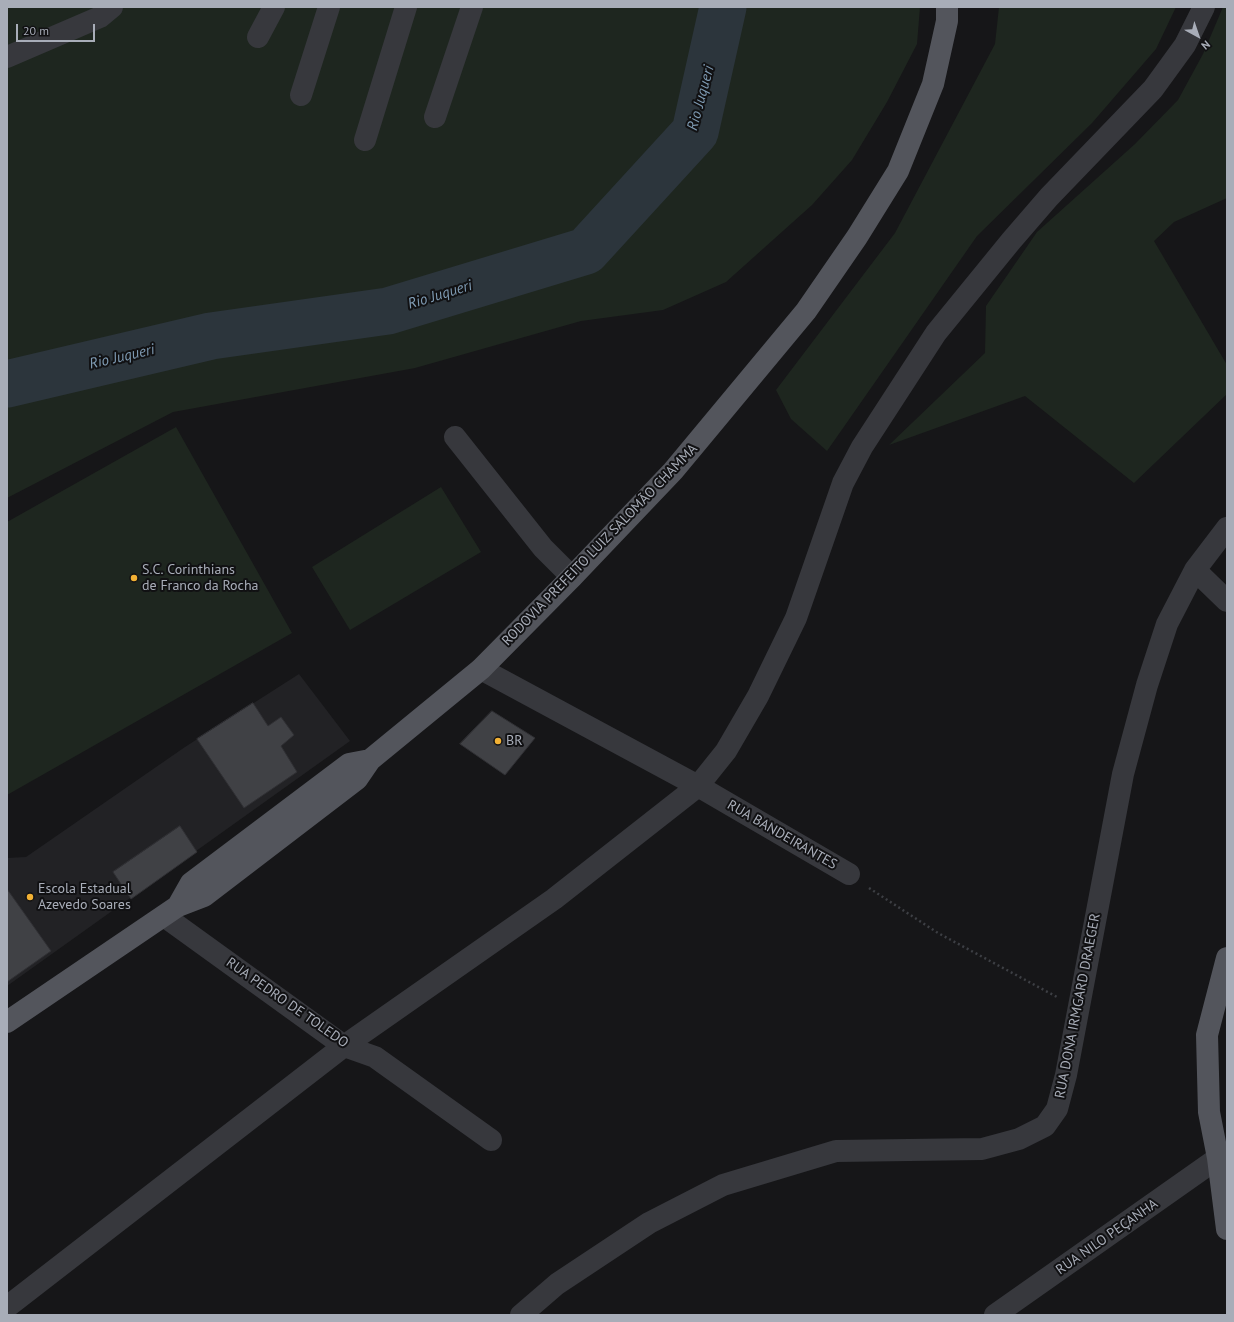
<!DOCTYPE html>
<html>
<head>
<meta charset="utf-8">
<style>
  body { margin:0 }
  #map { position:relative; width:1234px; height:1322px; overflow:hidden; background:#161618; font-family:"PT Sans",sans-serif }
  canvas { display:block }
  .frame { position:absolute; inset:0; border:8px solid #a8adb8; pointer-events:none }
  .north { position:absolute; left:1178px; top:16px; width:40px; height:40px; -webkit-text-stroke:3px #111113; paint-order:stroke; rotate:140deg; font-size:11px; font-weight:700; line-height:16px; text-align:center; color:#a8adb8 }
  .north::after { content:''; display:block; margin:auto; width:14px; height:18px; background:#a8adb8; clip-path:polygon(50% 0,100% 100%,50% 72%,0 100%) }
  .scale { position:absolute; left:16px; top:24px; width:79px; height:18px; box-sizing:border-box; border:2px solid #a8adb8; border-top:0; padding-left:5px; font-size:12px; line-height:14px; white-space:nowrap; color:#a8adb8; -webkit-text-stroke:3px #111113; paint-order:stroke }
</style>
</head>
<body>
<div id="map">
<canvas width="1234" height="1322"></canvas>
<div class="frame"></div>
<div class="north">N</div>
<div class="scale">20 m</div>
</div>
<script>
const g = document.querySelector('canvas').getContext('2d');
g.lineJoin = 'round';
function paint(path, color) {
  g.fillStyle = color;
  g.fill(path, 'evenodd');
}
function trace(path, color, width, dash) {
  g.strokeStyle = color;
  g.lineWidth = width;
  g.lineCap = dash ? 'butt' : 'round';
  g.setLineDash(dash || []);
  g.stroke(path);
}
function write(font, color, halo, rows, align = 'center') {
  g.font = font + ' "PT Sans",sans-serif';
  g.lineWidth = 4;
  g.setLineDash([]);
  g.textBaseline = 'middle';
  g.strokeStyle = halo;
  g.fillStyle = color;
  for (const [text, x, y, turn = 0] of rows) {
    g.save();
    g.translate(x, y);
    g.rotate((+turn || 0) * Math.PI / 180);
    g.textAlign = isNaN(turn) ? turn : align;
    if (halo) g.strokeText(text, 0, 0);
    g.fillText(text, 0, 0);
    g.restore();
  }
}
paint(new Path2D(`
  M299,674L350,741L7,986V858L26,857L185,747Z`), '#222225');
paint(new Path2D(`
  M7,7H920L917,44L887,102L852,160L812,205L726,282L663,310L581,321L415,368L173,412L7,498Z
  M999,7H1176L1156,49L1092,123L977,236L827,451L791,419L776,390L895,233L995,44Z
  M1223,7H1227V198L1174,222L1154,241L1227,365V394L1134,483L1025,396L889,445L985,353L986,306L1037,232L1135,144L1178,100L1203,54Z
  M176,427L292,633L7,795V522Z
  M441,487L481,552L350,630L312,567Z`), '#1e261f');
trace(new Path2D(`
  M7,384L211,336L388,311L586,251L695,132L723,7`), '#2c353c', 47);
const building = new Path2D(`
  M253,703L268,726L281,717L294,735L281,746L297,772L244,808L197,739Z
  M492,711L535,738L505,775L460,744Z
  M180,826L197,852L131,899L113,872Z
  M7,889L51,951L7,982Z`);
paint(building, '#404145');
trace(building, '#303034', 1);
trace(new Path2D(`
  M869,888L938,933L1057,997`), '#3d3f44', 2.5, [2, 3]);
trace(new Path2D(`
  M258,37L274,7
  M7,57L100,17L112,7
  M301,95L329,7
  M435,117L472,7
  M365,140L406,7
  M455,437L543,548L572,577
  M1195,570L1227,601
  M481,669L698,786L849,874
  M164,916L344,1046L375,1057L491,1140
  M7,1307L344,1046L554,899L698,786L726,751L758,696L796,618L843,483L862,447L936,333L1011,241L1049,197L1153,89L1185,45L1204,7
  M521,1315L557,1284L649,1223L723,1185L836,1151L982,1149L1019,1139L1045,1126L1057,1109L1066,1075L1123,774L1147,685L1167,624L1195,570L1227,528
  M995,1315L1218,1158`), '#37383d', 22);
trace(new Path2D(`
  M178,906L191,883L349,764L370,760
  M1227,958L1207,1035L1209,1112L1218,1158L1227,1229
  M7,1022L178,906L204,896L357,779L370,760L481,669L572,577L673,471L806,311L857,237L898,171L933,84L947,21V7`), '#53555c', 22);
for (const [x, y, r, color] of [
  [134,578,4,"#f2b134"],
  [498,741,4,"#f2b134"],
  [30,897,4,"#f2b134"]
]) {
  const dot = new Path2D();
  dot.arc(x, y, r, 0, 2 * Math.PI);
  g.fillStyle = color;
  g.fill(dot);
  trace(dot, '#111113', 1.5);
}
write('14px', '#a8adb8', '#111113', [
  ["RODOVIA PREFEITO LUIZ SALOMÃO CHAMMA",600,545,-46],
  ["RUA BANDEIRANTES",782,835,30],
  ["RUA PEDRO DE TOLEDO",287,1003,35],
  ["RUA DONA IRMGARD DRAEGER",1078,1006,-79],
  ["RUA NILO PEÇANHA",1107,1237,-35]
]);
write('14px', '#a8adb8', '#111113', [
  ["S.C. Corinthians",142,570],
  ["de Franco da Rocha",142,586],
  ["BR",506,741],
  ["Escola Estadual",38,889],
  ["Azevedo Soares",38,905]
], 'left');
write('italic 15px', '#7f9bb3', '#111113', [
  ["Rio Juqueri",701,98,-75],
  ["Rio Juqueri",440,295,-17],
  ["Rio Juqueri",122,357,-13]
]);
</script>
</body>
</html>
